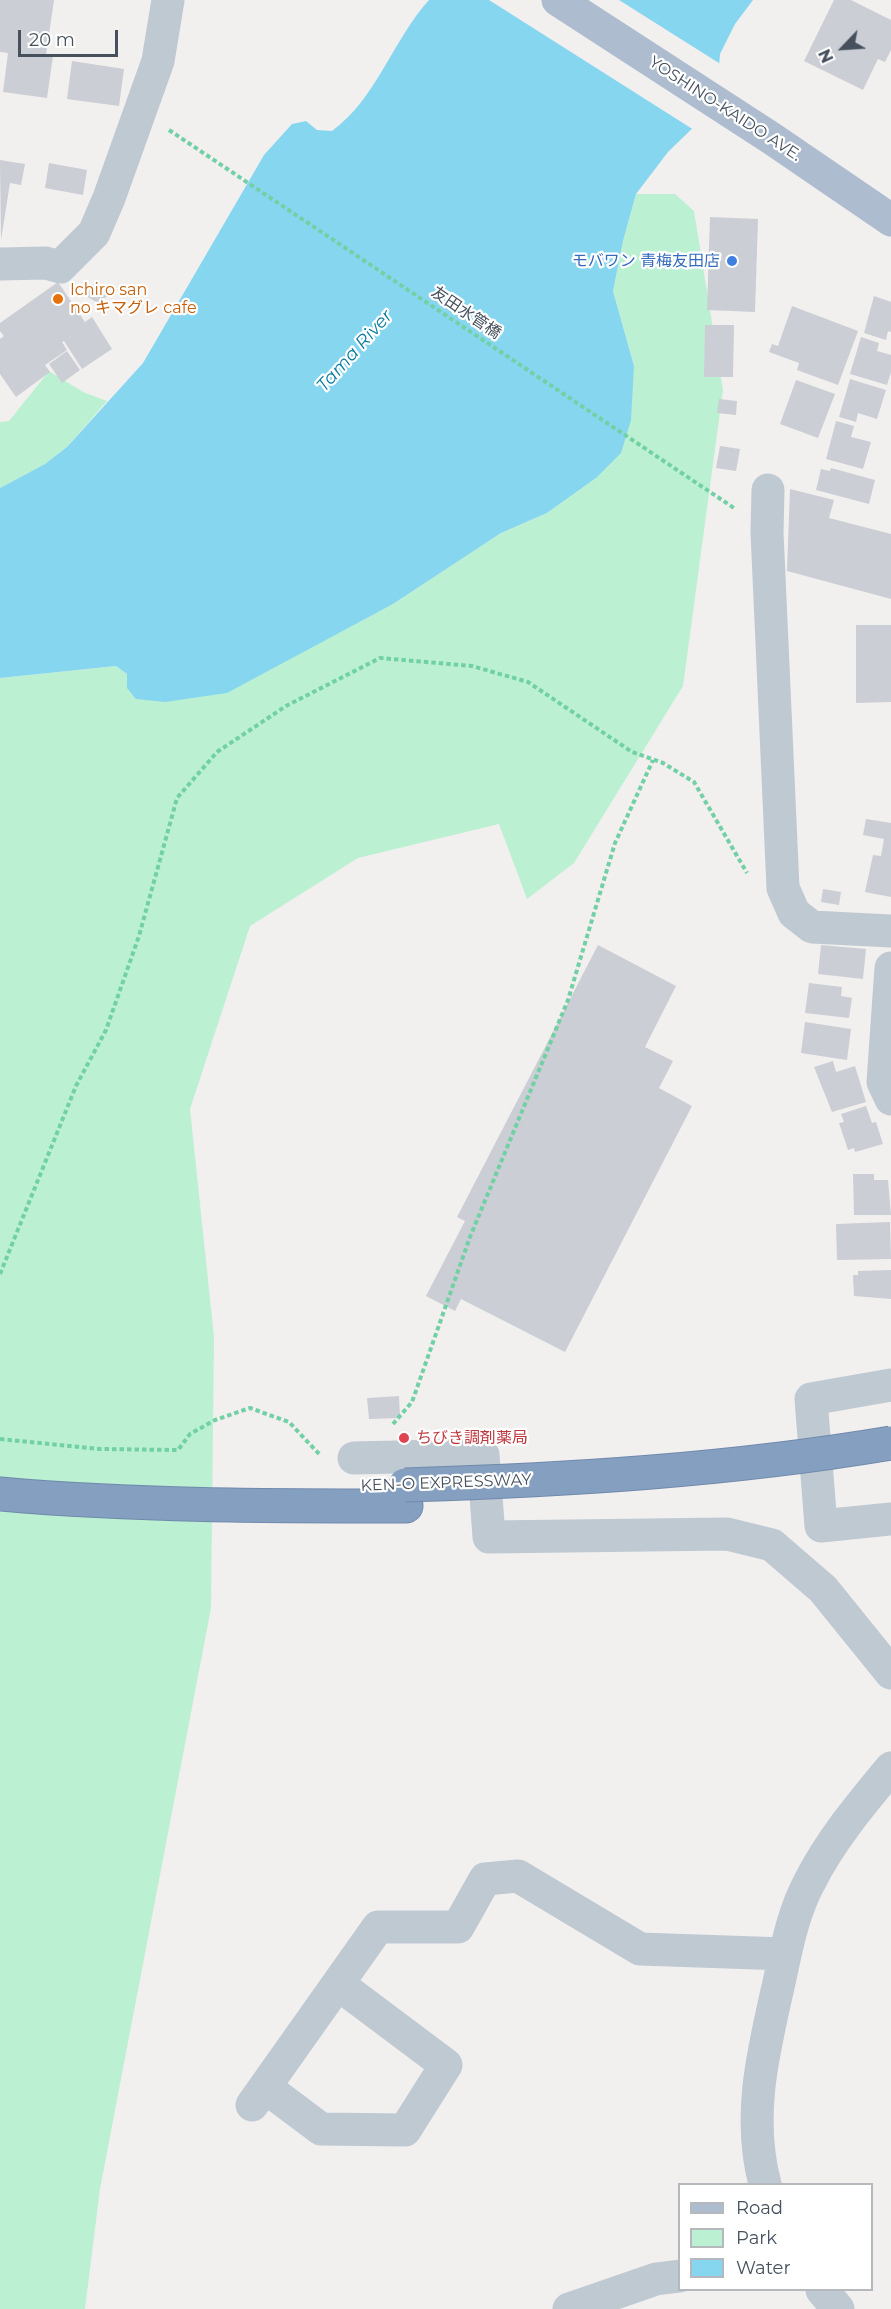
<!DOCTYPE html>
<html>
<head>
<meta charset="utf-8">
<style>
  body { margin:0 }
  #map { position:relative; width:891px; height:2309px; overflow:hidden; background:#f2efef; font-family:Montserrat,sans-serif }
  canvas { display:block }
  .legend { position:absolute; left:678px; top:2183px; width:195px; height:108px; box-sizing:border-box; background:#fff; border:2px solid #b5b9be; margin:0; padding:8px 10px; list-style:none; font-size:18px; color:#46515d }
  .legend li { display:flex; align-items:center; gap:12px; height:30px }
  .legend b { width:30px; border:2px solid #b5b9be }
  .north { position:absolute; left:813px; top:18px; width:60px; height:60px; -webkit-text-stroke:4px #fff; paint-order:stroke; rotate:245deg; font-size:16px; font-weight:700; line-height:24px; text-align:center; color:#46515d }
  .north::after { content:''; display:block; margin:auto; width:21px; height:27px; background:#46515d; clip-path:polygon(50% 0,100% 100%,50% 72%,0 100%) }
  .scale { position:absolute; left:18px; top:30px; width:100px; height:27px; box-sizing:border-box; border:3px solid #46515d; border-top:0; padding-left:8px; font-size:18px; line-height:21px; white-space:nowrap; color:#46515d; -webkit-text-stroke:4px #fff; paint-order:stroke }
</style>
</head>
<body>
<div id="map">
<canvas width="891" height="2309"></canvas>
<ul class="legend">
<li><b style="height:8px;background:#adbdcf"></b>Road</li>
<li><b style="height:16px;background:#bbf1d2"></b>Park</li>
<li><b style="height:16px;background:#87d6f0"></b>Water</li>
</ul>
<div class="north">N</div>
<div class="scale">20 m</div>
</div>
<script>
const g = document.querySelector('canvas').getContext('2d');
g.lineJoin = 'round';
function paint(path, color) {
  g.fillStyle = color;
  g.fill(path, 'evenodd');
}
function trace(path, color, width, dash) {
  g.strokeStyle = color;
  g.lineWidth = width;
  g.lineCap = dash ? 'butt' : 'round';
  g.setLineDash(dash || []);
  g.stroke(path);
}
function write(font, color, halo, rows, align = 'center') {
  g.font = font + ' Montserrat,"Noto Sans JP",sans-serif';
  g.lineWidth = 4.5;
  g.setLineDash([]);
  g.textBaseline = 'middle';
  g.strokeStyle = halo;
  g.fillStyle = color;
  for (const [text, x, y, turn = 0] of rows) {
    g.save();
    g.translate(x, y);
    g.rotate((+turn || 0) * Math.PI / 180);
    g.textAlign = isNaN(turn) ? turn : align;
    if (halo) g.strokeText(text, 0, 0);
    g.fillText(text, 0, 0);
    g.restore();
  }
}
paint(new Path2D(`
  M636,194H675L694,211L723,390L683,686L574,863L527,899L499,824L358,858L250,926L190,1109L214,1337L211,1608L100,2189L85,2309H0V678L116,666L127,674V688L319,643L393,604L501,533L547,513L596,478L634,366L613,291L623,241Z
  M49,371L83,392L107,401L67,447L45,464L0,488V422L9,421Z`), '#bbf1d2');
paint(new Path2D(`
  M429,0H753L735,24L720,54L719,66L701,120L668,152L636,194L623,241L613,291L634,366L631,420L621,453L596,478L547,513L501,533L393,604L227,693L165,702L136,699L127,688V674L116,666L0,678V488L45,464L67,447L143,363L264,155L292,124L306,121L317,130L332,131C377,98 392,41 429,0Z`), '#87d6f0');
paint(new Path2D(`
  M489,0H619L722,65L725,85L703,122L694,130Z`), '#f2efef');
paint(new Path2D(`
  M0,0H54L46,55L53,56L47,98L3,92L8,53L0,52Z
  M834,0H851L891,20V50L885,62L878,59L863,90L804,61Z
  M72,61L124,69L119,106L67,99Z
  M0,160L25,164L21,185L10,183L1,240Z
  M49,163L87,170L83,195L45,188Z
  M710,217L758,219L755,312L707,310Z
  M58,282L85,322L92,317L112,349L82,369L64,341L62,342L67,350L45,365L50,372L16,397L0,374V339L4,336L0,331V323Z
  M93,284L110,294L98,303L86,296Z
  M874,296L891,302V332L888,331L886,340L864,333Z
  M792,306L858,331L838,385L797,370L799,363L769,352L772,344L778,346Z
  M705,325H734L733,377H704Z
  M861,337L879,343L877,351L891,355V372L887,385L850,374Z
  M67,351L80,370L62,383L49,364Z
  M850,379L886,390L877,419L858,413L856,422L839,417Z
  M796,380L835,394L818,438L780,424Z
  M719,399L737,401L736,415L717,413Z
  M836,421L854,426L851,437L871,442L863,469L826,459Z
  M720,446L740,449L736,471L716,468Z
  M831,468L875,480L869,504L816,490L821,469L830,471Z
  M790,489L834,500L829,518L891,534V599L787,571Z
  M856,625H891V702L856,703Z
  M866,819L891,823V897L865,892L873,855L881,856L884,839L863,835Z
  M823,889L841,892L839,905L821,902Z
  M598,945L676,986L645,1047L673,1061L659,1088L692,1106L565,1352L461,1299L455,1311L426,1296L465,1221L457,1217Z
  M821,945L866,949L863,979L818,974Z
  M809,983L842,987L841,996L852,998L849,1018L805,1013Z
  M805,1022L851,1029L847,1060L801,1053Z
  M833,1061L836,1072L855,1066L866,1102L832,1112L814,1067Z
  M866,1106L872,1123L876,1122L883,1144L855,1152L854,1148L848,1150L839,1123L844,1122L841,1114Z
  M853,1174H874V1180H888L891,1215H854Z
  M890,1222L891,1259L837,1260L836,1224Z
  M891,1270V1299L854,1296L853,1275H858V1271Z
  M399,1396L400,1418L369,1419L367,1398Z`), '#cbced4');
const highway = new Path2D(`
  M0,1494C135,1506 271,1506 406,1506`);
trace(highway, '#708aac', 35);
trace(new Path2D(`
  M169,130L734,508
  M0,1274L76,1086L106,1030L139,936L177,798L217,752L286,706L380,658L472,666L528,682L632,752L663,763L694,782L747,873
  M393,1424L412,1402L470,1237L568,1000L615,843L653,760
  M0,1439L100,1449L178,1450L190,1434L215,1420L250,1408L289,1422L321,1456`), '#72d0a5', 4, [4.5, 3]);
trace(new Path2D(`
  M0,264L46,263L60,267L94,233L109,198L158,61L168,0
  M768,490L767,532L783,888L794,913L812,927L891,931
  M891,968L883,1082L891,1099
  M891,1385L811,1399L821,1526L891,1519
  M354,1458L483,1455L489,1537L727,1534L772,1545L823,1589L891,1673
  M265,2087L321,2129L405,2130L446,2065L338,1984
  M252,2105L378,1927H458L485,1879L518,1876L640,1949L785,1954
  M765,2184C747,2117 763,2053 778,1987C786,1951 792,1915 809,1883C830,1841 861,1804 891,1768
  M822,2290L838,2309
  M569,2309L656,2279L680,2276`), '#bfc9d2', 33);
trace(new Path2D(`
  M558,0L771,138L891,220`), '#adbdcf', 33);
trace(highway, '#859fc0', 33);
const highwayBridge = new Path2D(`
  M405,1485C568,1480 730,1470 891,1443`);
trace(highwayBridge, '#708aac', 35, []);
trace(highwayBridge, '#859fc0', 33);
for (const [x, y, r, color] of [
  [732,261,6,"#3f7fe0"],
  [58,299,6,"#e8710a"],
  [404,1438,6,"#e0444e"]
]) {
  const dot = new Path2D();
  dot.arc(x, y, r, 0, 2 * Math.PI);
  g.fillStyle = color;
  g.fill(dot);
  trace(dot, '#fff', 2);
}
write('16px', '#46515d', '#fff', [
  ["YOSHINO-KAIDO AVE.",725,109,33],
  ["友田水管橋",466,313,34],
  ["KEN-O EXPRESSWAY",446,1483,-2]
]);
write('16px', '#366cbe', '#fff', [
  ["モバワン 青梅友田店",720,261]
], 'right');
write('16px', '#c56008', '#fff', [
  ["Ichiro san",70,290],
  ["no キマグレ cafe",70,308]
], 'left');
write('16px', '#be3a42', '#fff', [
  ["ちびき調剤薬局",416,1438]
], 'left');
write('italic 18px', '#077ba0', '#fff', [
  ["Tama River",355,351,-48]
]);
</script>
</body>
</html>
